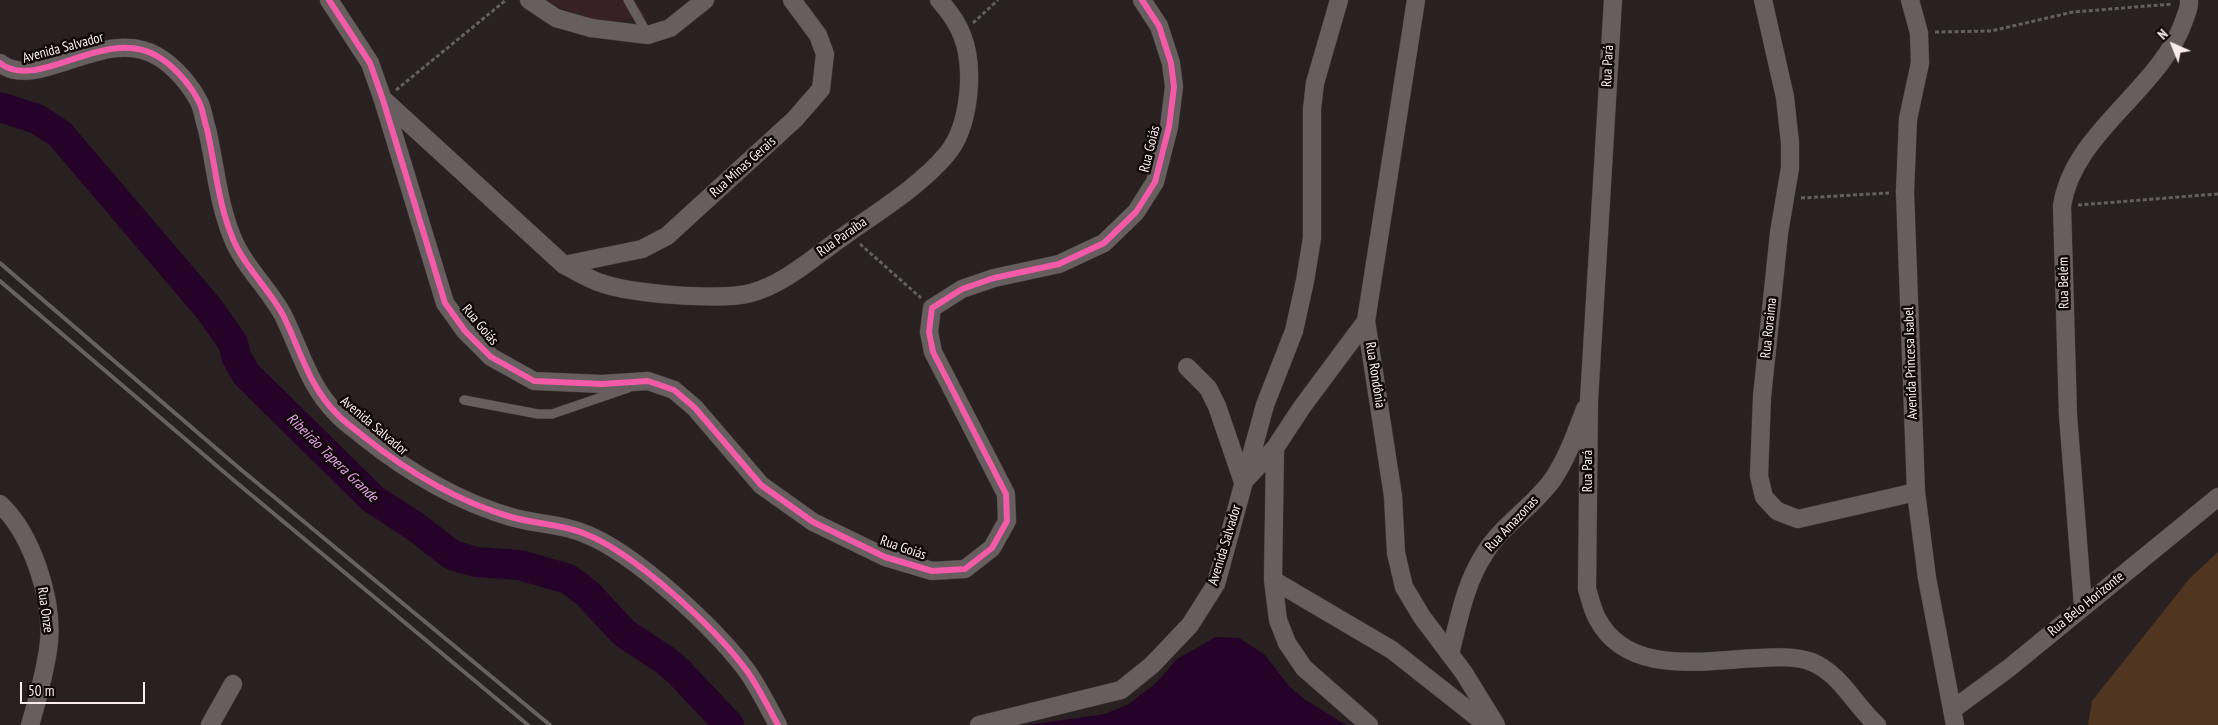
<!DOCTYPE html>
<html>
<head>
<meta charset="utf-8">
<style>
  body { margin:0 }
  #map { position:relative; width:2218px; height:725px; overflow:hidden; background:#292021; font-family:"PT Sans Narrow",sans-serif }
  canvas { display:block }
  .north { position:absolute; left:2148px; top:20px; width:50px; height:50px; -webkit-text-stroke:4px #100809; paint-order:stroke; rotate:316deg; font-size:14px; font-weight:700; line-height:20px; text-align:center; color:#f9eced }
  .north::after { content:''; display:block; margin:auto; width:18px; height:22px; background:#f9eced; clip-path:polygon(50% 0,100% 100%,50% 72%,0 100%) }
  .scale { position:absolute; left:20px; top:682px; width:125px; height:22px; box-sizing:border-box; border:2px solid #f9eced; border-top:0; padding-left:6px; font-size:15px; line-height:18px; white-space:nowrap; color:#f9eced; -webkit-text-stroke:4px #100809; paint-order:stroke }
</style>
</head>
<body>
<div id="map">
<canvas width="2218" height="725"></canvas>
<div class="north">N</div>
<div class="scale">50 m</div>
</div>
<script>
const g = document.querySelector('canvas').getContext('2d');
g.lineJoin = 'round';
function paint(path, color) {
  g.fillStyle = color;
  g.fill(path, 'evenodd');
}
function trace(path, color, width, dash) {
  g.strokeStyle = color;
  g.lineWidth = width;
  g.lineCap = dash ? 'butt' : 'round';
  g.setLineDash(dash || []);
  g.stroke(path);
}
function write(font, color, halo, rows, align = 'center') {
  g.font = font + ' "PT Sans Narrow",sans-serif';
  g.lineWidth = 5;
  g.setLineDash([]);
  g.textBaseline = 'middle';
  g.strokeStyle = halo;
  g.fillStyle = color;
  for (const [text, x, y, turn = 0] of rows) {
    g.save();
    g.translate(x, y);
    g.rotate((+turn || 0) * Math.PI / 180);
    g.textAlign = isNaN(turn) ? turn : align;
    if (halo) g.strokeText(text, 0, 0);
    g.fillText(text, 0, 0);
    g.restore();
  }
}
paint(new Path2D(`
  M544,0H635L647,17L604,24L550,4Z`), '#372124');
paint(new Path2D(`
  M2218,552V725H2088L2092,701L2190,578Z`), '#503520');
paint(new Path2D(`
  M1216,637L1239,638L1264,654L1289,686L1304,699L1346,725H1028L1105,714L1129,704L1157,682L1177,659Z`), '#250328');
trace(new Path2D(`
  M0,107L37,119L60,134L210,310L233,343L236,356L246,374L373,499L416,527L452,555L476,562L520,565L568,579L587,593L624,633L665,660L678,671L729,725`), '#250328', 30);
const lane = new Path2D(`
  M628,0L648,35
  M464,400L538,414H552L628,388`);
const street = new Path2D(`
  M329,0L370,63L383,100L445,303L465,331L491,357L534,381L602,384L648,381L674,390L695,408L761,485L813,522L885,557L932,571L965,569L992,548L1007,521L1006,494L933,352L929,332L932,308L962,289L994,278L1059,264L1104,243L1136,212L1155,182L1169,127L1174,87L1171,63L1159,26L1142,0
  M529,0L556,18L591,28L648,35L670,28L705,0
  M1416,0L1366,321L1393,496L1396,553L1404,587L1422,617L1464,673L1496,725
  M1613,0L1589,400L1587,589C1590,598 1592,609 1597,618C1627,677 1705,660 1759,658C1776,657 1796,656 1812,662C1842,675 1854,705 1877,725
  M1763,0L1785,97L1790,143V168L1779,233L1762,397L1759,476L1764,497L1777,511L1798,519L1916,492
  M1910,0L1919,33L1920,63L1908,119L1905,192L1916,492L1927,578L1955,725
  M0,63C37,93 105,25 157,56C173,65 191,85 199,102C203,109 204,121 207,129C215,164 218,201 231,234C242,265 268,287 283,315C300,349 309,387 337,414C344,422 355,429 363,436C408,472 456,501 511,517C535,524 561,524 583,533C634,552 715,628 747,671C759,688 768,707 778,725
  M384,100L564,265C576,271 588,279 601,283C632,294 720,301 751,293C785,284 815,256 844,236C879,211 919,187 947,154C970,126 975,68 962,35C957,22 948,10 939,0
  M564,265L642,249L667,236L795,119L821,89L825,54L818,35L792,0
  M1187,367L1208,388L1217,406L1243,482
  M1275,448L1273,580L1278,620L1287,643L1304,668L1369,725
  M1246,479L1275,448L1302,407L1366,321
  M0,504C32,534 53,599 49,642C46,670 38,698 30,725
  M1273,580L1392,650L1487,725
  M2083,606L2068,415L2062,206C2073,131 2162,89 2185,18C2187,12 2190,6 2189,0
  M1450,654C1459,619 1465,583 1485,553C1502,525 1534,506 1553,479C1567,458 1576,433 1585,409
  M1952,710L2009,668L2218,497
  M210,725L233,684
  M979,725L1121,690L1152,665L1190,625L1216,584L1265,405L1294,331L1305,281L1312,238V109L1315,83L1339,0`);
trace(lane, '#433b3c', 10);
trace(street, '#433b3c', 19);
trace(new Path2D(`
  M973,23L998,0
  M1935,32L1991,31L2073,12L2173,4
  M396,90L506,0
  M1801,198L1889,193
  M2078,205L2218,194
  M860,244L921,298`), '#655e5f', 3, [4, 2.5]);
trace(lane, '#665e5f', 9);
trace(street, '#665e5f', 18);
trace(new Path2D(`
  M0,263L239,468L550,725
  M0,281L231,478L528,725`), '#676061', 4);
trace(new Path2D(`
  M329,0L370,63L383,100L445,303L465,331L491,357L534,381L602,384L648,381L674,390L695,408L761,485L813,522L885,557L932,571L965,569L992,548L1007,521L1006,494L933,352L929,332L932,308L962,289L994,278L1059,264L1104,243L1136,212L1155,182L1169,127L1174,87L1171,63L1159,26L1142,0
  M0,63C37,93 105,25 157,56C173,65 191,85 199,102C203,109 204,121 207,129C215,164 218,201 231,234C242,265 268,287 283,315C300,349 309,387 337,414C344,422 355,429 363,436C408,472 456,501 511,517C535,524 561,524 583,533C634,552 715,628 747,671C759,688 768,707 778,725`), '#f35aa7', 6);
write('14px', '#f9eced', '#100809', [
  ["Avenida Salvador",63,48,-15],
  ["Rua Pará",1608,66,-87],
  ["Rua Goiás",1150,149,-76],
  ["Rua Minas Gerais",743,167,-42],
  ["Rua Paraíba",842,237,-35],
  ["Rua Belém",2064,283,-91],
  ["Rua Goiás",480,325,50],
  ["Rua Roraima",1769,328,-84],
  ["Avenida Princesa Isabel",1911,363,-92],
  ["Rua Rondônia",1375,375,81],
  ["Avenida Salvador",374,426,40],
  ["Rua Pará",1588,471,-90],
  ["Rua Amazonas",1512,524,-47],
  ["Avenida Salvador",1225,545,-73],
  ["Rua Goiás",903,548,19],
  ["Rua Belo Horizonte",2086,604,-39],
  ["Rua Onze",45,610,82]
]);
write('italic 15px', '#e6a2e9', '#100809', [
  ["Ribeirão Tapera Grande",332,458,44]
]);
</script>
</body>
</html>
